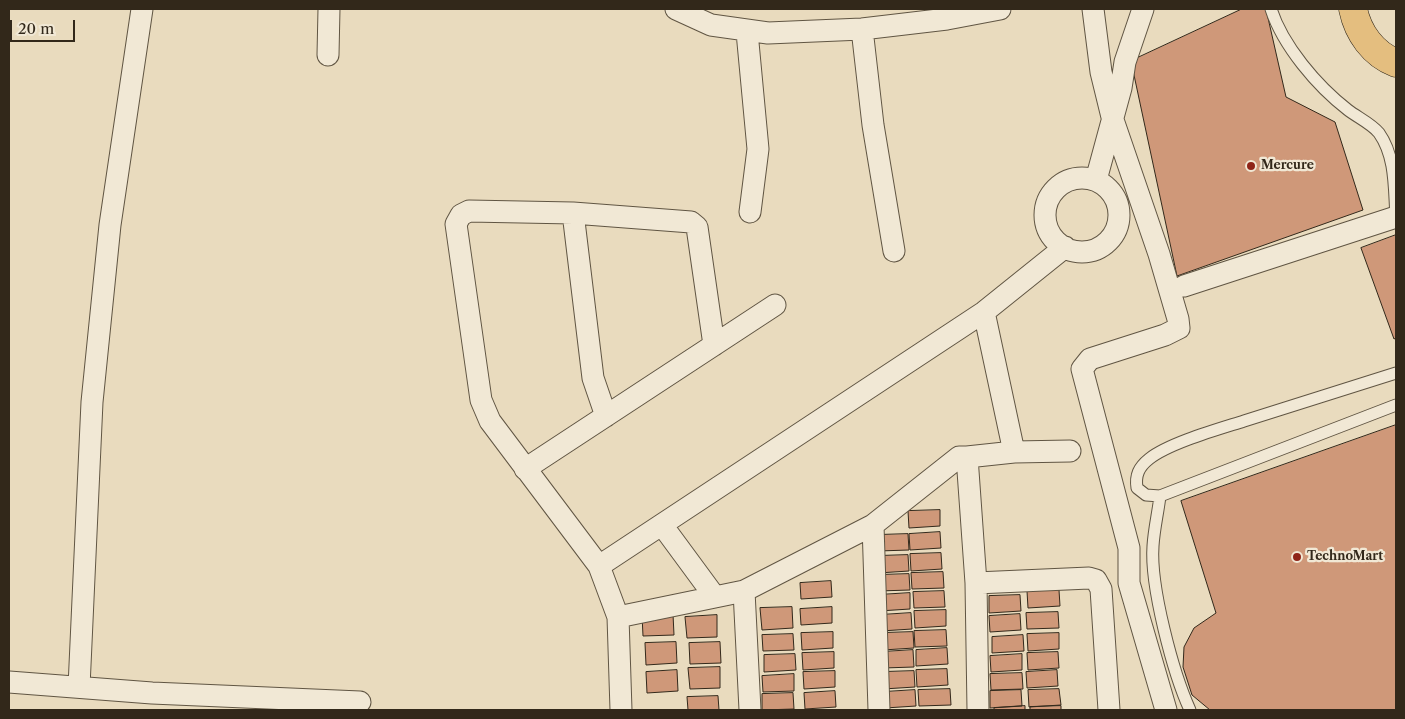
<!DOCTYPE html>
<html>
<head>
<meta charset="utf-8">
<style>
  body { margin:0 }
  #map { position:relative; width:1405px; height:719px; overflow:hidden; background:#e9dbbe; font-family:"Libre Caslon Text",serif }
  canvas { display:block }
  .frame { position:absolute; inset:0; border:10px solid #32281a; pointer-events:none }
  .scale { position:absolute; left:10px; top:20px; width:65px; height:22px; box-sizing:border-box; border:2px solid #32281a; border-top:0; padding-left:6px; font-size:15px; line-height:18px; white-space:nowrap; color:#32281a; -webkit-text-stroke:4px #f1e8d5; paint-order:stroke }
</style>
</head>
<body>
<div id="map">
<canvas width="1405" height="719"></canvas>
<div class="frame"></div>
<div class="scale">20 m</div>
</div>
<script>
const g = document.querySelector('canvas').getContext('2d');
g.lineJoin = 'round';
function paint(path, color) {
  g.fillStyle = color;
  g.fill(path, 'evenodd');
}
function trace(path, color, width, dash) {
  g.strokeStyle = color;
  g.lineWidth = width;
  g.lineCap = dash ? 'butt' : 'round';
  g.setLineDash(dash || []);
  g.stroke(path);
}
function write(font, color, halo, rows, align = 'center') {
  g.font = font + ' "Libre Caslon Text",serif';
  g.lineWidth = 4.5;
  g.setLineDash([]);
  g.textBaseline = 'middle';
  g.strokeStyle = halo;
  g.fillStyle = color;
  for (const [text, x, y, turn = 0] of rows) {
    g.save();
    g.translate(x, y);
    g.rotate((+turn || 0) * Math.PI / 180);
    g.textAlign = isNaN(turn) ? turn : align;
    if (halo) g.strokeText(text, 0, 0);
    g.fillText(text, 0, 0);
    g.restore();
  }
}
const building = new Path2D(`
  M1242,9H1266L1286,97L1335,122L1363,210L1177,276L1131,61Z
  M1396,235V338L1394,339L1361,248Z
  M1396,425V710H1210L1192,695L1183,667L1184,647L1194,628L1216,613L1181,501Z
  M940,510V526L909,528L908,511Z
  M940,532L941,548L910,550L909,534Z
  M908,534L909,550L878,551L877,535Z
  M941,553L942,569L911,571L910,554Z
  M908,555L909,571L878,573L877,556Z
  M943,572L944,588L912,589L911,573Z
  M909,574L910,590L878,591V575Z
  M831,581L832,597L801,599L800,583Z
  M1059,590L1060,606L1028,608L1027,591Z
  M944,591L945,607L914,608L913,592Z
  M910,593V609L879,611L878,595Z
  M1020,595L1021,611L989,613V596Z
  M792,607L793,628L762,630L760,608Z
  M832,607V623L801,625L800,609Z
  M946,610V626L915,628L914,611Z
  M1058,612L1059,628L1027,629L1026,613Z
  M911,613L912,629L881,631L880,615Z
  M673,614L674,635L643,636L642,615Z
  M1020,614L1021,630L990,632L989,616Z
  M717,615V637L687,638L685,617Z
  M946,630L947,646L915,647L914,631Z
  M833,632V648L802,650L801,633Z
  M913,632L914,648L883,650L882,633Z
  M1059,633V649L1028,651L1027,634Z
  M793,634L794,650L763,651L762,635Z
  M1023,635L1024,651L992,653V637Z
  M676,642L677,663L646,665L645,643Z
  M720,642L721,663L690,664L689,643Z
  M947,648L948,664L916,666V650Z
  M913,650L914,667L883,668L882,652Z
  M834,652V668L803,670L802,653Z
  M1058,652L1059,668L1028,670L1027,653Z
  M795,654L796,670L764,672V655Z
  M1022,654V670L991,672L990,656Z
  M720,667V688L690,689L688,668Z
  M947,669L948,685L917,687L916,670Z
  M677,670L678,691L647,693L646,672Z
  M1057,670L1058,686L1027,688L1026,672Z
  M835,671V687L804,689L803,672Z
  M914,671L915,687L883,689V672Z
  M1022,673L1023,689L991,690L990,674Z
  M794,674V691L763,692L762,676Z
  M950,689L951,705L919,706L918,690Z
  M1059,689L1061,705L1029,707L1028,690Z
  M915,690L916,706L885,708L884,692Z
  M1021,690L1022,706L990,708V691Z
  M835,691L836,707L805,709L804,693Z
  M793,693L794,709L762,710V694Z
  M718,696L719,710H688L687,697Z
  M1025,706V710H994V708Z
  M1061,706V710H1030V707Z`);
paint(building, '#cf9879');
trace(building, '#32281a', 1);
const lane = new Path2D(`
  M1271,9C1283,46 1317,86 1348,110C1357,117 1372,124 1379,133C1396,157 1394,189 1396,217
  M1396,373C1345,389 1295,405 1244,421C1219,429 1169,443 1149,459C1139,467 1135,475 1137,488L1146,495L1160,496L1396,405
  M1160,496C1158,513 1154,529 1153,546C1150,586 1173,673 1190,710`);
const street = new Path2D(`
  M676,9L711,25L768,33L862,29L947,19L1000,9
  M1093,9L1101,72L1112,117L1159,254L1178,319L1179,328L1165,335L1090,359L1082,369L1129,548V583L1166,710
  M862,29L873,125L894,251
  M747,32L758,149L750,212
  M328,55L329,9
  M1045 215a37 37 0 1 1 74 0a37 37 0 1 1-74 0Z
  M1096,180L1121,88L1125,62L1143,9
  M573,213L593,378L606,416
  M1184,286L1396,217
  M1014,452L1070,451
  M967,457L1014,452L984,312
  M525,469L775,305
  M662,525L715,597
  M873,525L879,710
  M599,566L490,421L481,400L456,224L461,215L469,211L573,213L691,222L697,227L714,345
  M976,583L1089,578L1096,580L1101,589L1109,710
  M744,591L750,710
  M618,617L744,591L873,525L959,457H967L976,583L978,710
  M9,682L152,693L360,702
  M79,687L92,402L110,225L142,9
  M621,710L618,617L599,566L984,312L1065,247`);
const primary = new Path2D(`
  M1353,9C1358,33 1373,54 1396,63`);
trace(lane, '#605543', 13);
trace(street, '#605543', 23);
trace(primary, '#32281a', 29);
trace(lane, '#f1e8d5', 11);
trace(street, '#f1e8d5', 21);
trace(primary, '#e4be7f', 28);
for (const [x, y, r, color] of [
  [1251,166,5,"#8f2418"],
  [1297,557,5,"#8f2418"]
]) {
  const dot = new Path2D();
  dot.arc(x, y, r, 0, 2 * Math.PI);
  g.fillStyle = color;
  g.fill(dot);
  trace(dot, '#f1e8d5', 2);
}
write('bold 12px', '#32281a', '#f1e8d5', [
  ["Mercure",1261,166],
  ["TechnoMart",1307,557]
], 'left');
</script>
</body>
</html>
